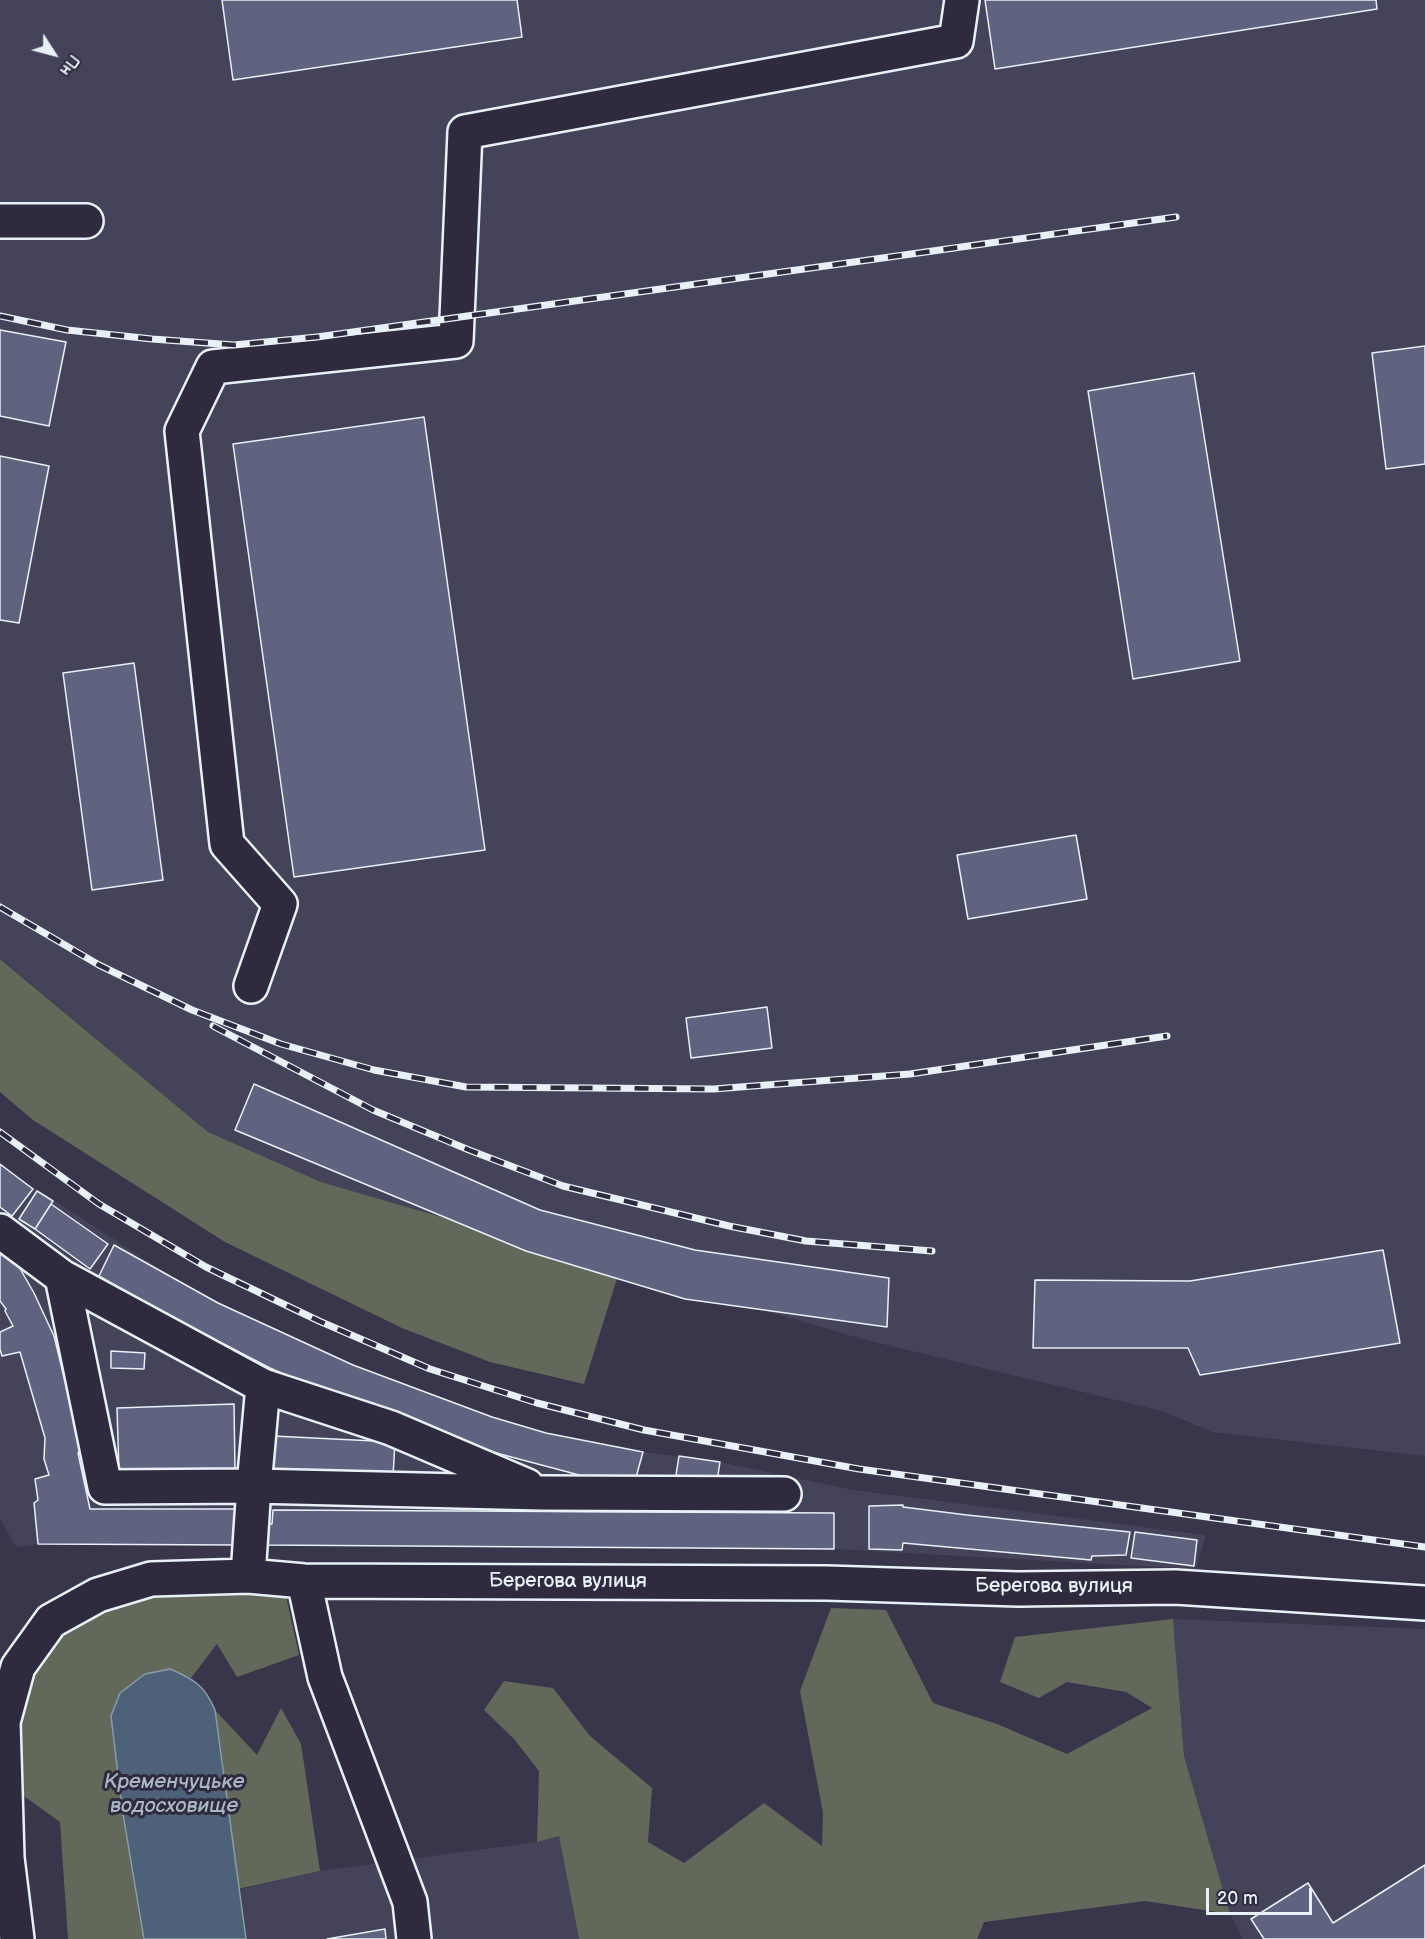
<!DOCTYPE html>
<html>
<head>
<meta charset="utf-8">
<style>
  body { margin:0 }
  #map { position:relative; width:1425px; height:1939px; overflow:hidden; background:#39354a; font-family:"Balsamiq Sans",sans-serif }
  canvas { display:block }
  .north { position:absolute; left:24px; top:24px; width:60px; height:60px; -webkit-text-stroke:4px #2f2a3d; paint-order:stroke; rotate:126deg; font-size:16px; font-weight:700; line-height:24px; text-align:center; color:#e8f1f8 }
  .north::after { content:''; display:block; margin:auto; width:21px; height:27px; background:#e8f1f8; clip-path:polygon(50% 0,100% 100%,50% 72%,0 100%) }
  .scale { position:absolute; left:1206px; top:1888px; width:106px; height:27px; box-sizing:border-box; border:3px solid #e8f1f8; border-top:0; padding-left:8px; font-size:18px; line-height:21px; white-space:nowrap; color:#e8f1f8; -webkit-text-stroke:4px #2f2a3d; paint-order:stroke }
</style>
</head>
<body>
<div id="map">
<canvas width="1425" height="1939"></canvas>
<div class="north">Пн</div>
<div class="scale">20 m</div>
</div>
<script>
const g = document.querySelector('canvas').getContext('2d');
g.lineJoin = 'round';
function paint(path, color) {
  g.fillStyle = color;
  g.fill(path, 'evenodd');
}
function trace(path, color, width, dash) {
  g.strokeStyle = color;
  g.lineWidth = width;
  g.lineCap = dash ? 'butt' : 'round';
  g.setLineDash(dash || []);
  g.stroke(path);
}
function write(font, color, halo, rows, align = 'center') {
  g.font = font + ' "Balsamiq Sans",sans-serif';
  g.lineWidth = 6;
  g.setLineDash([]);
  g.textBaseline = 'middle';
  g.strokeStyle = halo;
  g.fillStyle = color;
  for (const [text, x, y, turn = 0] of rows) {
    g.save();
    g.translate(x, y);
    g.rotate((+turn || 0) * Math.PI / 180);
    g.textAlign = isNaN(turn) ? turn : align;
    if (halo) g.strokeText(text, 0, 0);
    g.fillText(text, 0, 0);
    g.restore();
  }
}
paint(new Path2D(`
  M0,0H1425V1456L1212,1432L1162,1411L862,1339L321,1182L208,1132L0,958Z
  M0,1163L15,1175L183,1284L286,1335L353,1365L492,1417L546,1433L609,1447L720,1462L853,1490L1206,1535L1196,1569L834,1549L185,1544H38L16,1547L0,1519Z
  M1173,1619L1425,1629V1939H1243L1230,1914L1184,1756Z
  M559,1836L579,1939H246L238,1890L320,1871L537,1842Z`), '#44435a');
paint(new Path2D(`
  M0,959L208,1132L321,1182L620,1269L584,1384L490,1362L402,1328L225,1242L33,1120L0,1092Z
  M151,1579L286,1596L299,1655L237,1677L217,1644L191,1678L170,1670L122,1808L144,1939H68L60,1822L3,1781L18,1667L51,1621Z
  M831,1608L886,1610L933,1703L997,1724L1067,1754L1152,1708L1126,1692L1067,1682L1039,1698L1000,1682L1015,1637L1173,1619L1184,1756L1230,1914L1145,1901L984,1922L977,1939H579L559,1836L537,1842L539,1771L514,1739L484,1710L504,1681L553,1688L590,1736L652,1788L648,1842L684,1863L764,1803L822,1846L823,1813L800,1691Z
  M281,1708L301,1744L320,1871L238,1889L215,1710L257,1755Z`), '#62695b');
const water = new Path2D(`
  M170,1669C194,1679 205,1686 215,1710L246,1939H144L122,1808L111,1716L120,1693L145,1674Z`);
paint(water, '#4d6279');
trace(water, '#8b9bac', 1.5);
const building = new Path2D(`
  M222,0H517L522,37L233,80Z
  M985,0H1376L1377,9L995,69Z
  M0,330L66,342L49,426L0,416Z
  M1425,346V464L1386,469L1372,353Z
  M1194,373L1240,661L1133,679L1088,391Z
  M424,417L485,850L294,877L233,444Z
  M0,456L49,466L19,623L0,620Z
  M134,663L163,880L92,890L63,673Z
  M1076,835L1087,899L968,919L957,855Z
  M767,1007L772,1048L691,1058L686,1018Z
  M254,1084L540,1210L695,1250L889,1278L887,1327L685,1299L526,1251L235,1130Z
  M0,1164L33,1189L12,1216L0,1207Z
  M37,1191L53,1201L35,1229L19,1219Z
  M51,1204L108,1244L90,1269L35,1229Z
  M114,1245L218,1303L353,1365L492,1417L546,1433L643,1452L635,1481L598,1480L500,1454L431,1432L333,1396L270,1368L157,1310L99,1276Z
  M0,1248L14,1258L34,1293L54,1336L82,1450L78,1453L90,1509H236V1545L38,1544L34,1503L38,1500L35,1479L49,1475L44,1459L45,1438L20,1352L2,1356L0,1349V1332L13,1326L5,1311L6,1309L0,1301Z
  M1383,1250L1400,1343L1200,1375L1188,1348H1033L1035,1280L1190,1281Z
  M111,1351L145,1353L144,1369L111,1368Z
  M234,1404L235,1470L119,1473L117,1408Z
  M273,1436L395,1442L393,1476L272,1470Z
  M679,1456L720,1462L717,1481L676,1475Z
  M903,1505V1507L967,1515L1130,1532L1126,1555L1092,1556L1091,1560L903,1543L902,1550L869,1549V1506Z
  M273,1510L834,1513V1549L265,1545V1523L272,1524Z
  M1135,1532L1197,1540L1194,1566L1131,1558Z
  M1425,1865V1939H1264L1251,1919L1308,1883L1333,1923Z
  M385,1929L386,1939H327Z`);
paint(building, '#5f6380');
trace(building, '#e8f1f8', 1.5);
const minor = new Path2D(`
  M0,221H86
  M251,986L280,904L227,844L182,431L213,367L456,341L465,132L956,41L962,0
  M0,1231L62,1277L263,1386L391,1428L527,1486
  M62,1277L105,1487L254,1486L263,1386
  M248,1576L254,1486L542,1493L784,1494
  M304,1581L325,1677L410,1902L414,1939
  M17,1939L7,1858L3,1722L18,1667L51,1621L98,1595L151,1579L248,1576L304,1581L827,1583L1018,1589L1175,1587L1425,1603`);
trace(minor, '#e8f1f8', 38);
trace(minor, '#2f2a3d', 33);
const rail = new Path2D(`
  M0,316L67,330L152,339L234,345L317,337L1176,217
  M0,907L99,965L192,1010L281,1044L374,1070L466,1087L714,1089L910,1074L1167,1036
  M213,1026L373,1110L469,1150L563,1186L729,1226L806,1241L932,1251
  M0,1132L99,1204L206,1267L319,1321L430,1369L537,1403L644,1430L859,1469L1425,1547`);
trace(rail, '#e8f1f8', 7);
trace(rail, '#2f2a3d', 4.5, [14]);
write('20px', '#e8f1f8', '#2f2a3d', [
  ["Берегова вулиця",568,1582],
  ["Берегова вулиця",1054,1587]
]);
write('italic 21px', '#aab8c5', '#2f2a3d', [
  ["Кременчуцьке",174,1783],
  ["водосховище",174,1807]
]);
</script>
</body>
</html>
